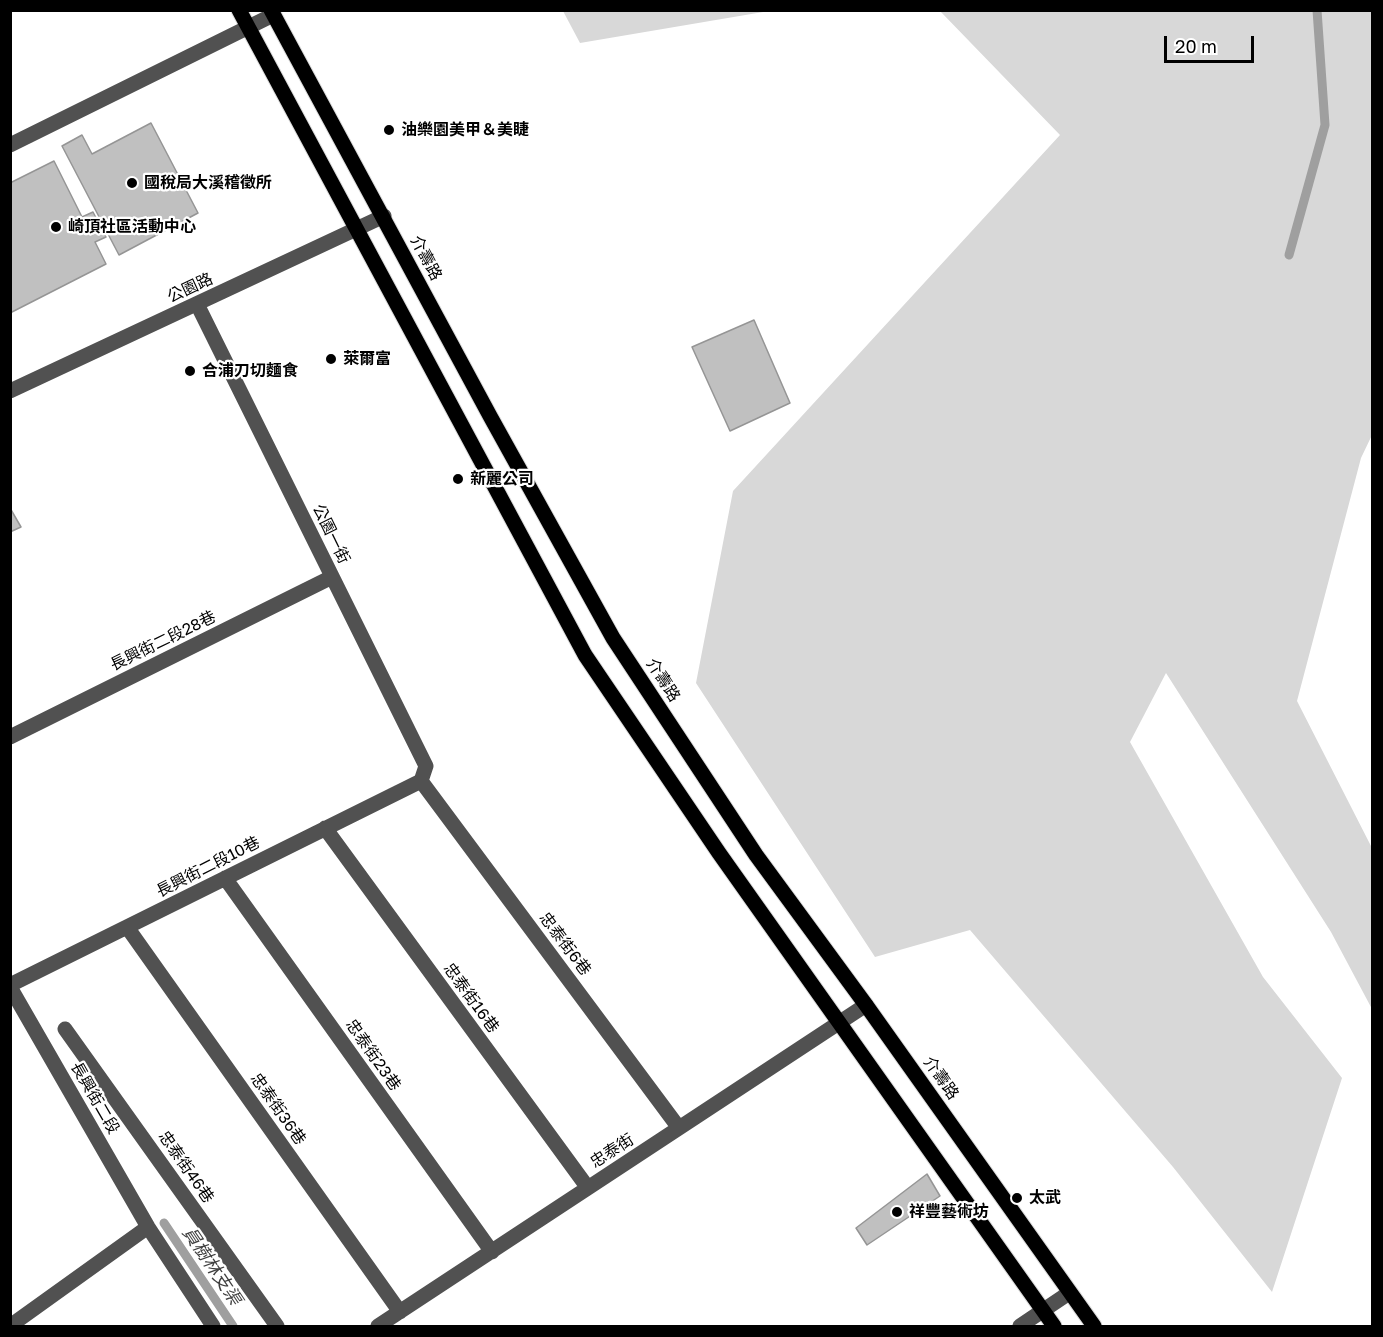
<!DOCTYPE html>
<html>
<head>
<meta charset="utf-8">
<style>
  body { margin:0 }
  #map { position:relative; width:1383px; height:1337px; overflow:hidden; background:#fff; font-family:"Golos Text",sans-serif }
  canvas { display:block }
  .frame { position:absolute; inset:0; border:12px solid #000; pointer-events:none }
  .scale { position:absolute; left:1164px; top:36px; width:90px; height:27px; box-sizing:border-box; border:3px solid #000; border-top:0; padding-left:8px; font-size:18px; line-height:21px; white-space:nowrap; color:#000; -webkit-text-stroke:4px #fff; paint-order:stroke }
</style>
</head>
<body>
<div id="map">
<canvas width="1383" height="1337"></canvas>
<div class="frame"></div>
<div class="scale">20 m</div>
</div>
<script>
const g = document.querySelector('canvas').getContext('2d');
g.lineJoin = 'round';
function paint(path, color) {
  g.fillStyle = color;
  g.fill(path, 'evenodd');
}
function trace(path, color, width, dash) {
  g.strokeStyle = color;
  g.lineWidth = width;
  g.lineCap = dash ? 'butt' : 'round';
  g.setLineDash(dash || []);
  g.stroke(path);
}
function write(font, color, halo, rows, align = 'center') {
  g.font = font + ' "Golos Text","Noto Sans TC",sans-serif';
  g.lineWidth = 4.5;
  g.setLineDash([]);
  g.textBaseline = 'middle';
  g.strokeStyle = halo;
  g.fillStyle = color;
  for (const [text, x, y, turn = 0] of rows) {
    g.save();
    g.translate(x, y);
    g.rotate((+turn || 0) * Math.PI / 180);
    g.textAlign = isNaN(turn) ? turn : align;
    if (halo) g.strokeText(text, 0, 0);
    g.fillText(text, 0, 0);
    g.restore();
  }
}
paint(new Path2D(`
  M563,11H769L580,43Z
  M940,11H1372V435L1361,458L1297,701L1372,848V1009L1331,932L1166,673L1130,742L1263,977L1342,1078L1272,1292L1173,1167L970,930L875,957L696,683L733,491L1060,135Z`), '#d8d8d8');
trace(new Path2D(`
  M1289,255L1325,125L1317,10
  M164,1223L233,1326`), '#9f9f9f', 9);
const building = new Path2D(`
  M151,123L198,213L119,255L62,146L82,135L92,154Z
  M54,161L82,217L93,212L106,237L95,242L106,264L10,313V183Z
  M754,320L790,403L730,431L692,347Z
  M10,508L21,527L10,532Z
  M927,1174L940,1196L867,1245L856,1228Z`);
paint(building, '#c0c0c0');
trace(building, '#959595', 1.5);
const major = new Path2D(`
  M239,10L585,655L719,853L1054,1326
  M271,10L490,416L613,638L756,855L866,1005L1094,1326`);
trace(major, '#dbdbdb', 17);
trace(new Path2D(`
  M10,145L273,15
  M197,304L426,766L421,781
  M10,391L384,216
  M10,737L332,577
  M421,781L679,1128
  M325,828L588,1188
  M225,878L492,1252
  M127,927L400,1312
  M10,985L421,781
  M10,987L148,1227L213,1326
  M65,1029L277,1326
  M10,1326L148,1227
  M378,1326L866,1005
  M1020,1326L1069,1293`), '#515151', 15);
trace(major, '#000', 15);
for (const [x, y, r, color] of [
  [389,130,6,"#000"],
  [132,183,6,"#000"],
  [56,227,6,"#000"],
  [331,359,6,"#000"],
  [190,371,6,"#000"],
  [458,479,6,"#000"],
  [1017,1198,6,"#000"],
  [897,1212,6,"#000"]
]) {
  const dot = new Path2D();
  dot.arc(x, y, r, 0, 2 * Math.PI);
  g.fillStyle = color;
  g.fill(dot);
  trace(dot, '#fff', 2);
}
write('bold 16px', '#000', '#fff', [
  ["油樂園美甲＆美睫",401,130],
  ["國稅局大溪稽徵所",144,183],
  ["崎頂社區活動中心",68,227],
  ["萊爾富",343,359],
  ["合浦刀切麵食",202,371],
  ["新麗公司",470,479],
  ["太武",1029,1198],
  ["祥豐藝術坊",909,1212]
], 'left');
write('16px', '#000', '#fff', [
  ["介壽路",426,258,62],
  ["公園路",190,288,-25],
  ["公園一街",331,534,64],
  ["長興街二段28巷",163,641,-26],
  ["介壽路",663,680,57],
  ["長興街二段10巷",208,867,-27],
  ["忠泰街6巷",565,944,53],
  ["忠泰街16巷",471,998,54],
  ["忠泰街23巷",373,1055,55],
  ["介壽路",941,1078,55],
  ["長興街二段",95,1098,60],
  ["忠泰街36巷",278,1109,55],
  ["忠泰街",612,1151,-33],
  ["忠泰街46巷",186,1167,55]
]);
write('italic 18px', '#404040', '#fff', [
  ["員樹林支渠",212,1266,56]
]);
</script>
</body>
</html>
